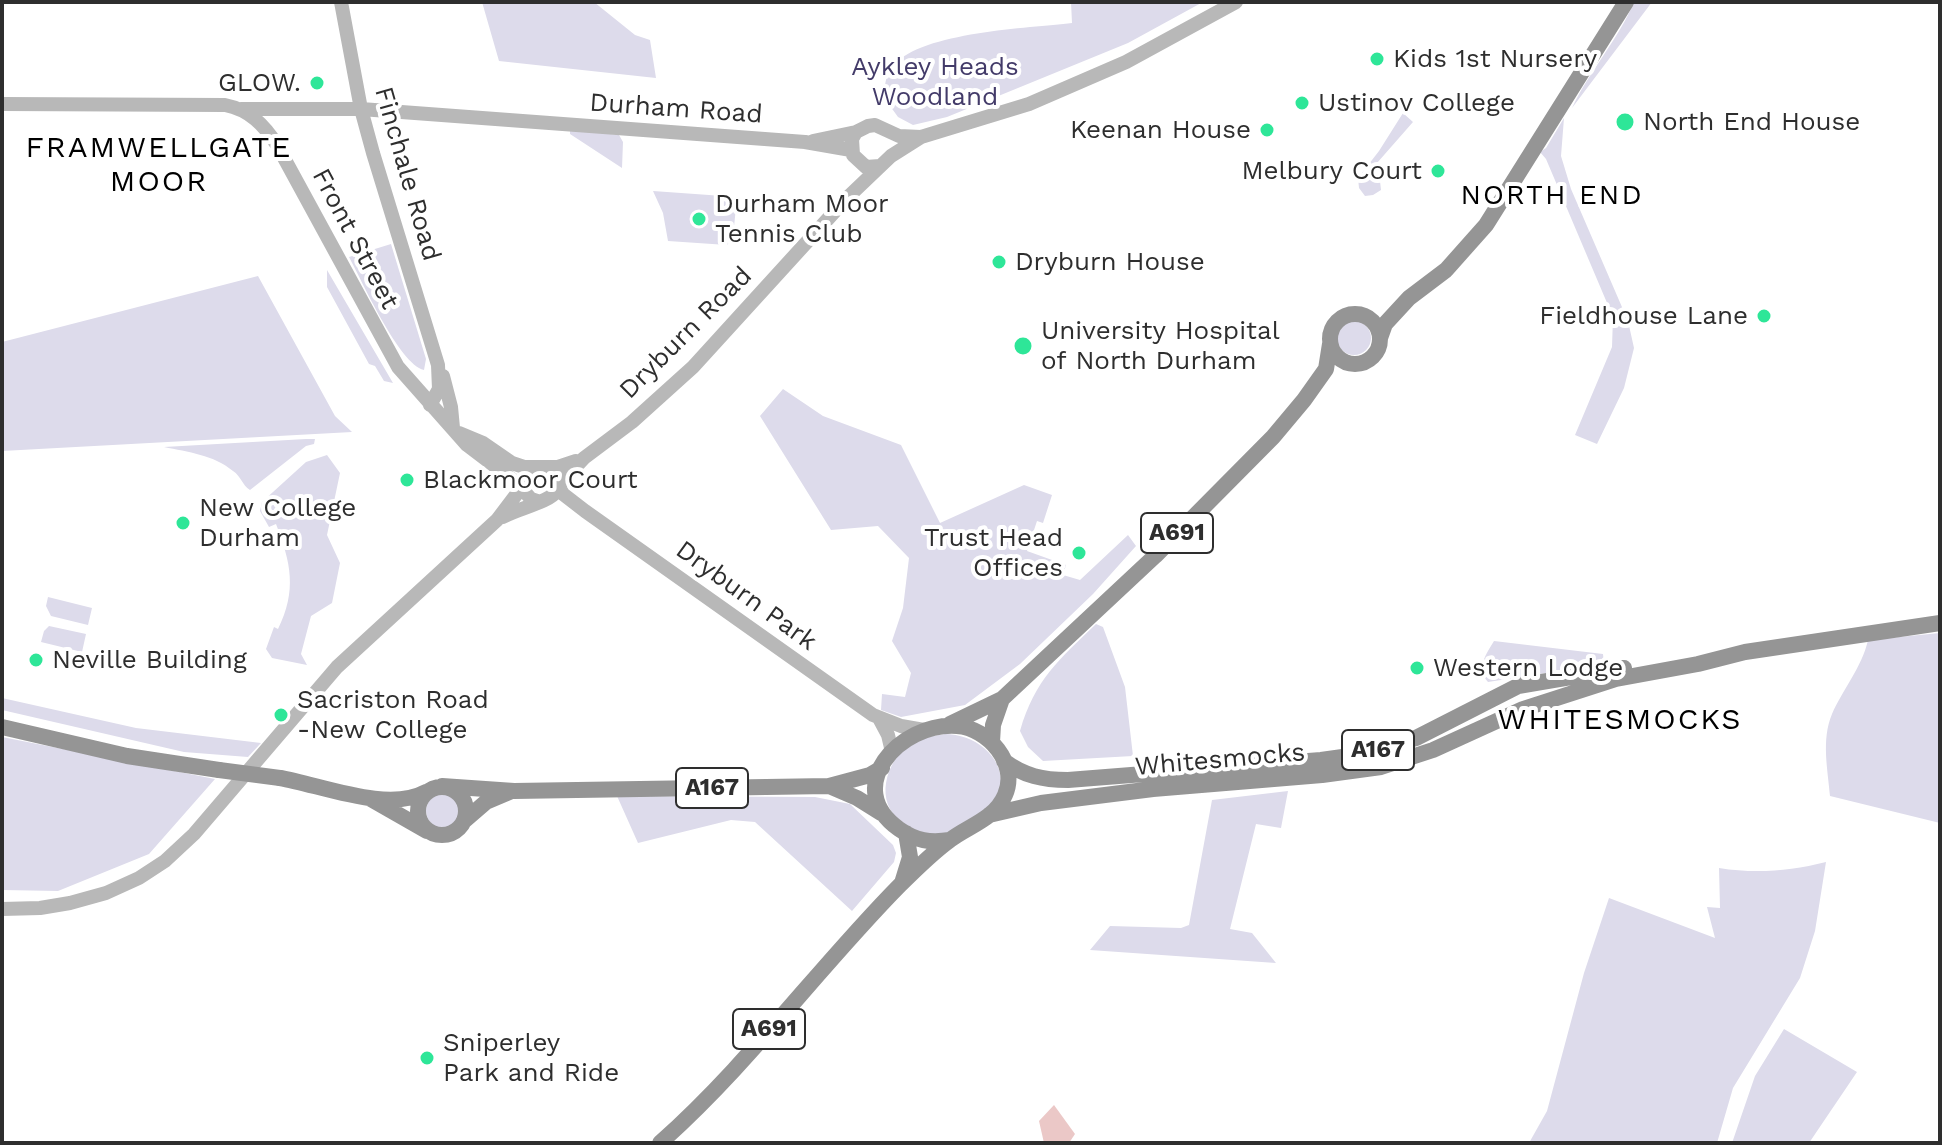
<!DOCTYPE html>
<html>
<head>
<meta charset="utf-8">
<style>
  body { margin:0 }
  #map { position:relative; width:1942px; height:1145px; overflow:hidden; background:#fff; font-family:"Work Sans",sans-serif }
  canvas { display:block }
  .frame { position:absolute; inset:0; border:4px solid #2e2e2e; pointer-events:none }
</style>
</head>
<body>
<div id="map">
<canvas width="1942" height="1145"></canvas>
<div class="frame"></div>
</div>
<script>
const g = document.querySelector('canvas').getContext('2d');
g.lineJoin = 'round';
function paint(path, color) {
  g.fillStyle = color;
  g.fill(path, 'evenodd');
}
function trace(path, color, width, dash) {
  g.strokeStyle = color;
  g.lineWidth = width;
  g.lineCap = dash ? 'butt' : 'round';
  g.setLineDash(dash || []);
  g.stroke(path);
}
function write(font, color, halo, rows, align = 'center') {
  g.font = font + ' "Work Sans",sans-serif';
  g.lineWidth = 8;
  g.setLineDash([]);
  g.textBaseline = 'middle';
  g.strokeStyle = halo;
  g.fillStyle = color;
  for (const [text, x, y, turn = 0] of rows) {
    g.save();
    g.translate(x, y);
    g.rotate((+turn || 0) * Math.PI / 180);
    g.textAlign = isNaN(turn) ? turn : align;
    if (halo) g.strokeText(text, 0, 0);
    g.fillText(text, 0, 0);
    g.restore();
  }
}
paint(new Path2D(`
  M482,2H594L635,35L650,40L656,78L499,61Z
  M1071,2H1203L1128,43L947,117L913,125L898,117L885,99C884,86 885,75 894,65C922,32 1029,28 1072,23Z
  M1634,2H1652L1572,108C1590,70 1618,40 1634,2Z
  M1403,113L1413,122L1370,171L1380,181L1381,190L1373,195L1365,196L1359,188L1358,178L1379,151Z
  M1564,118L1561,156L1571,189L1628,321L1634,348L1624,388L1597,444L1575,435L1612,347L1613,317L1546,159L1540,152L1546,148Z
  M570,129L619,135L623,142L622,168L570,134Z
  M653,191L737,197L733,237L727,245L668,241L663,213Z
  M391,244L426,359L424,370C399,364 362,281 349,257Z
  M327,270L393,383L384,381L375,366L369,364L327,287Z
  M258,276L335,416L352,432L2,451V342Z
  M1337 338a17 17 0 1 1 34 0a17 17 0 1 1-34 0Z
  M783,389L823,416L901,445L940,523L1024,485L1052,495L1043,523L1037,521L1027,551L1066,565L1063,575L1080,580L1128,535L1136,546L1093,594L1020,664L965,705L901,717L881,710L882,694L905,697L911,673L892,641L903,608L909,558L878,526L831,530L760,416Z
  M306,439H315L314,444L306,446L250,490C242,485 241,476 233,471C214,455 188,452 164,447Z
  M327,455L340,473L327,535L340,563L332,603L311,616L301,654L307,665L272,658L266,649L274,627L278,629C297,590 291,563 276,524L269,527L260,511L262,502L306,462Z
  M48,597L92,608L88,625L51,616L46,606Z
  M1096,624L1103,627L1125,687L1133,756L1043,761L1028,747L1020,731C1035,679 1059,660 1096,624Z
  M49,626L86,634L82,652L41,642L44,631Z
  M1940,633V823L1830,796C1828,770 1821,740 1832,714C1843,689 1862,667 1868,640Z
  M1494,641L1603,654L1604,664L1488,682C1476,668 1486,654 1494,641Z
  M2,698L136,728L261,743L248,757L184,752L2,710Z
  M945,734C973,734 1004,755 1001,787C1000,791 997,800 994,803C987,810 955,831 947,833C941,835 929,835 923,834C916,833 908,826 902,822C874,803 885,762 910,744C921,737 933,736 945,734Z
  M2,737L215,779L149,854L58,891L2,890Z
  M1288,791L1281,828L1256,824L1230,929L1252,933L1276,963L1090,950L1110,926L1181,928L1189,925L1212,800Z
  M426 811a17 17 0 1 1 34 0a17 17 0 1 1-34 0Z
  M617,796L815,797L850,804L893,845L896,853L894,862L852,911L755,822L731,820L638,843Z
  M1826,862L1815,931L1800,978L1733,1088L1717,1143H1529L1547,1111L1584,973L1609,898L1715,938L1707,907L1720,908L1719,868C1756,874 1790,871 1826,862Z
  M1784,1029L1857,1072L1809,1143H1732L1755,1076Z`), '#dddbeb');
paint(new Path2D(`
  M1054,1105L1075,1134L1069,1143H1044L1039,1121Z`), '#ebc8c7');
trace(new Path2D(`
  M341,2L361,109L373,153L438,365L439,389L430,405
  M2,104L225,105C250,110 264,125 277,145L398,367L467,445L517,483L531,499L540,502
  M241,109H361L805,142L851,150
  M813,141L856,132
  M880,166L866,167L853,155L852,139L856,132L868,126L875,125L899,136L921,137L1029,104L1126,62L1236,2
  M443,376L451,407L453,428
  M459,433L483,443L512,463L524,467H558L576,461
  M559,485L584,458L632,422L693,367L847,198L891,156L921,137
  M559,487L563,494L585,511L873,715L901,726L924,730
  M503,517C519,508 548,503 557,491L558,482
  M880,720L888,735L892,752
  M2,909L40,908L70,903L106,893L139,878L165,861L194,834L337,667L497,520L522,487L528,473L538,469`), '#b8b8b8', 14);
trace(new Path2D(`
  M1330 339a25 25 0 1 1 50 0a25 25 0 1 1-50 0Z
  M1380,338L1385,324L1409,298L1446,270L1486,225L1626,2
  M950,724L1002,699L1155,556L1273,437L1304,400L1326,369L1330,344
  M2,727L127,756L219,770
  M992,742L993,725L1002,699
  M1004,761C1024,776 1043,780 1068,780L1321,760L1357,755L1416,738L1518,686L1624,668
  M280,778C321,785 388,813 426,792
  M442,786L514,791L829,786L870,775L882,768
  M829,786L857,798L881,813
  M418 811a24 24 0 1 1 48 0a24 24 0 1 1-48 0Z
  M371,799L427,831
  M989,815L1041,803L1153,789L1322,775L1381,767L1433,750L1523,709L1616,679L1698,664L1745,652L1940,623
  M464,821L486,802L512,791
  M902,883L910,857L906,833
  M660,1143C748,1065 818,968 900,885C915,870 932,853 950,840C968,826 995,819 1005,795C1019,764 988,728 957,726C899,722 841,788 899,829C916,841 930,843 950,840`), '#959595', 16);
trace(new Path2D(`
  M219,770L280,778`), '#959595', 16);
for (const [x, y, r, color] of [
  [1377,59,8,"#2ee698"],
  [317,83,8,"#2ee698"],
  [1302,103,8,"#2ee698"],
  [1625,122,10,"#2ee698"],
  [1267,130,8,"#2ee698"],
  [1438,171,8,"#2ee698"],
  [699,219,8,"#2ee698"],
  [999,262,8,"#2ee698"],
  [1764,316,8,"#2ee698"],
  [1023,346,10,"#2ee698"],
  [407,480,8,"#2ee698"],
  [183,523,8,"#2ee698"],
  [1079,553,8,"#2ee698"],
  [36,660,8,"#2ee698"],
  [1417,668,8,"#2ee698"],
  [281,715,8,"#2ee698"],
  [427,1058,8,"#2ee698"]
]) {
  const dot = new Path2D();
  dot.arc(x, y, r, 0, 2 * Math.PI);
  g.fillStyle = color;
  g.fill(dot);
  trace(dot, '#fff', 3);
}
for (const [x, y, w] of [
  [1177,533,72],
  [1378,750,72],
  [712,788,72],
  [769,1029,72]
]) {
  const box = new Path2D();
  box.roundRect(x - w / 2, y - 20, w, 40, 6);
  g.fillStyle = '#fff';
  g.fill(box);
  trace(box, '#2e2e2e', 2);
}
write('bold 24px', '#2e2e2e', null, [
  ["A691",1177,533],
  ["A167",1378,750],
  ["A167",712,788],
  ["A691",769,1029]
]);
write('26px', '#2e2e2e', '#fff', [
  ["Kids 1st Nursery",1393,59],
  ["GLOW.",301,83,"right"],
  ["Ustinov College",1318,103],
  ["North End House",1643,122],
  ["Keenan House",1251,130,"right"],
  ["Melbury Court",1422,171,"right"],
  ["Durham Moor",715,204],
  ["Tennis Club",715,234],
  ["Dryburn House",1015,262],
  ["Fieldhouse Lane",1748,316,"right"],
  ["University Hospital",1041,331],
  ["of North Durham",1041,361],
  ["Blackmoor Court",423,480],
  ["New College",199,508],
  ["Durham",199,538],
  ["Trust Head",1063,538,"right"],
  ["Offices",1063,568,"right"],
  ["Neville Building",52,660],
  ["Western Lodge",1433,668],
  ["Sacriston Road",297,700],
  ["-New College",297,730],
  ["Sniperley",443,1043],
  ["Park and Ride",443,1073]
], 'left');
write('26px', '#433b69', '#fff', [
  ["Aykley Heads",935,67],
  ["Woodland",935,97]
]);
write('26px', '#2e2e2e', '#fff', [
  ["Durham Road",676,109,4],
  ["Finchale Road",407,174,74],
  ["Front Street",355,239,62],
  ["Dryburn Road",686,333,-45],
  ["Dryburn Park",746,596,36],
  ["Whitesmocks",1220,760,-5]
]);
g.letterSpacing = '2px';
write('28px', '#000', '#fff', [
  ["NORTH END",1552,196]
]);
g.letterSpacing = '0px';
g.letterSpacing = '2px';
write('30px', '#000', '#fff', [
  ["FRAMWELLGATE",159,148],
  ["MOOR",159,182],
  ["WHITESMOCKS",1620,720]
]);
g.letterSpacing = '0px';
</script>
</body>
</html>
